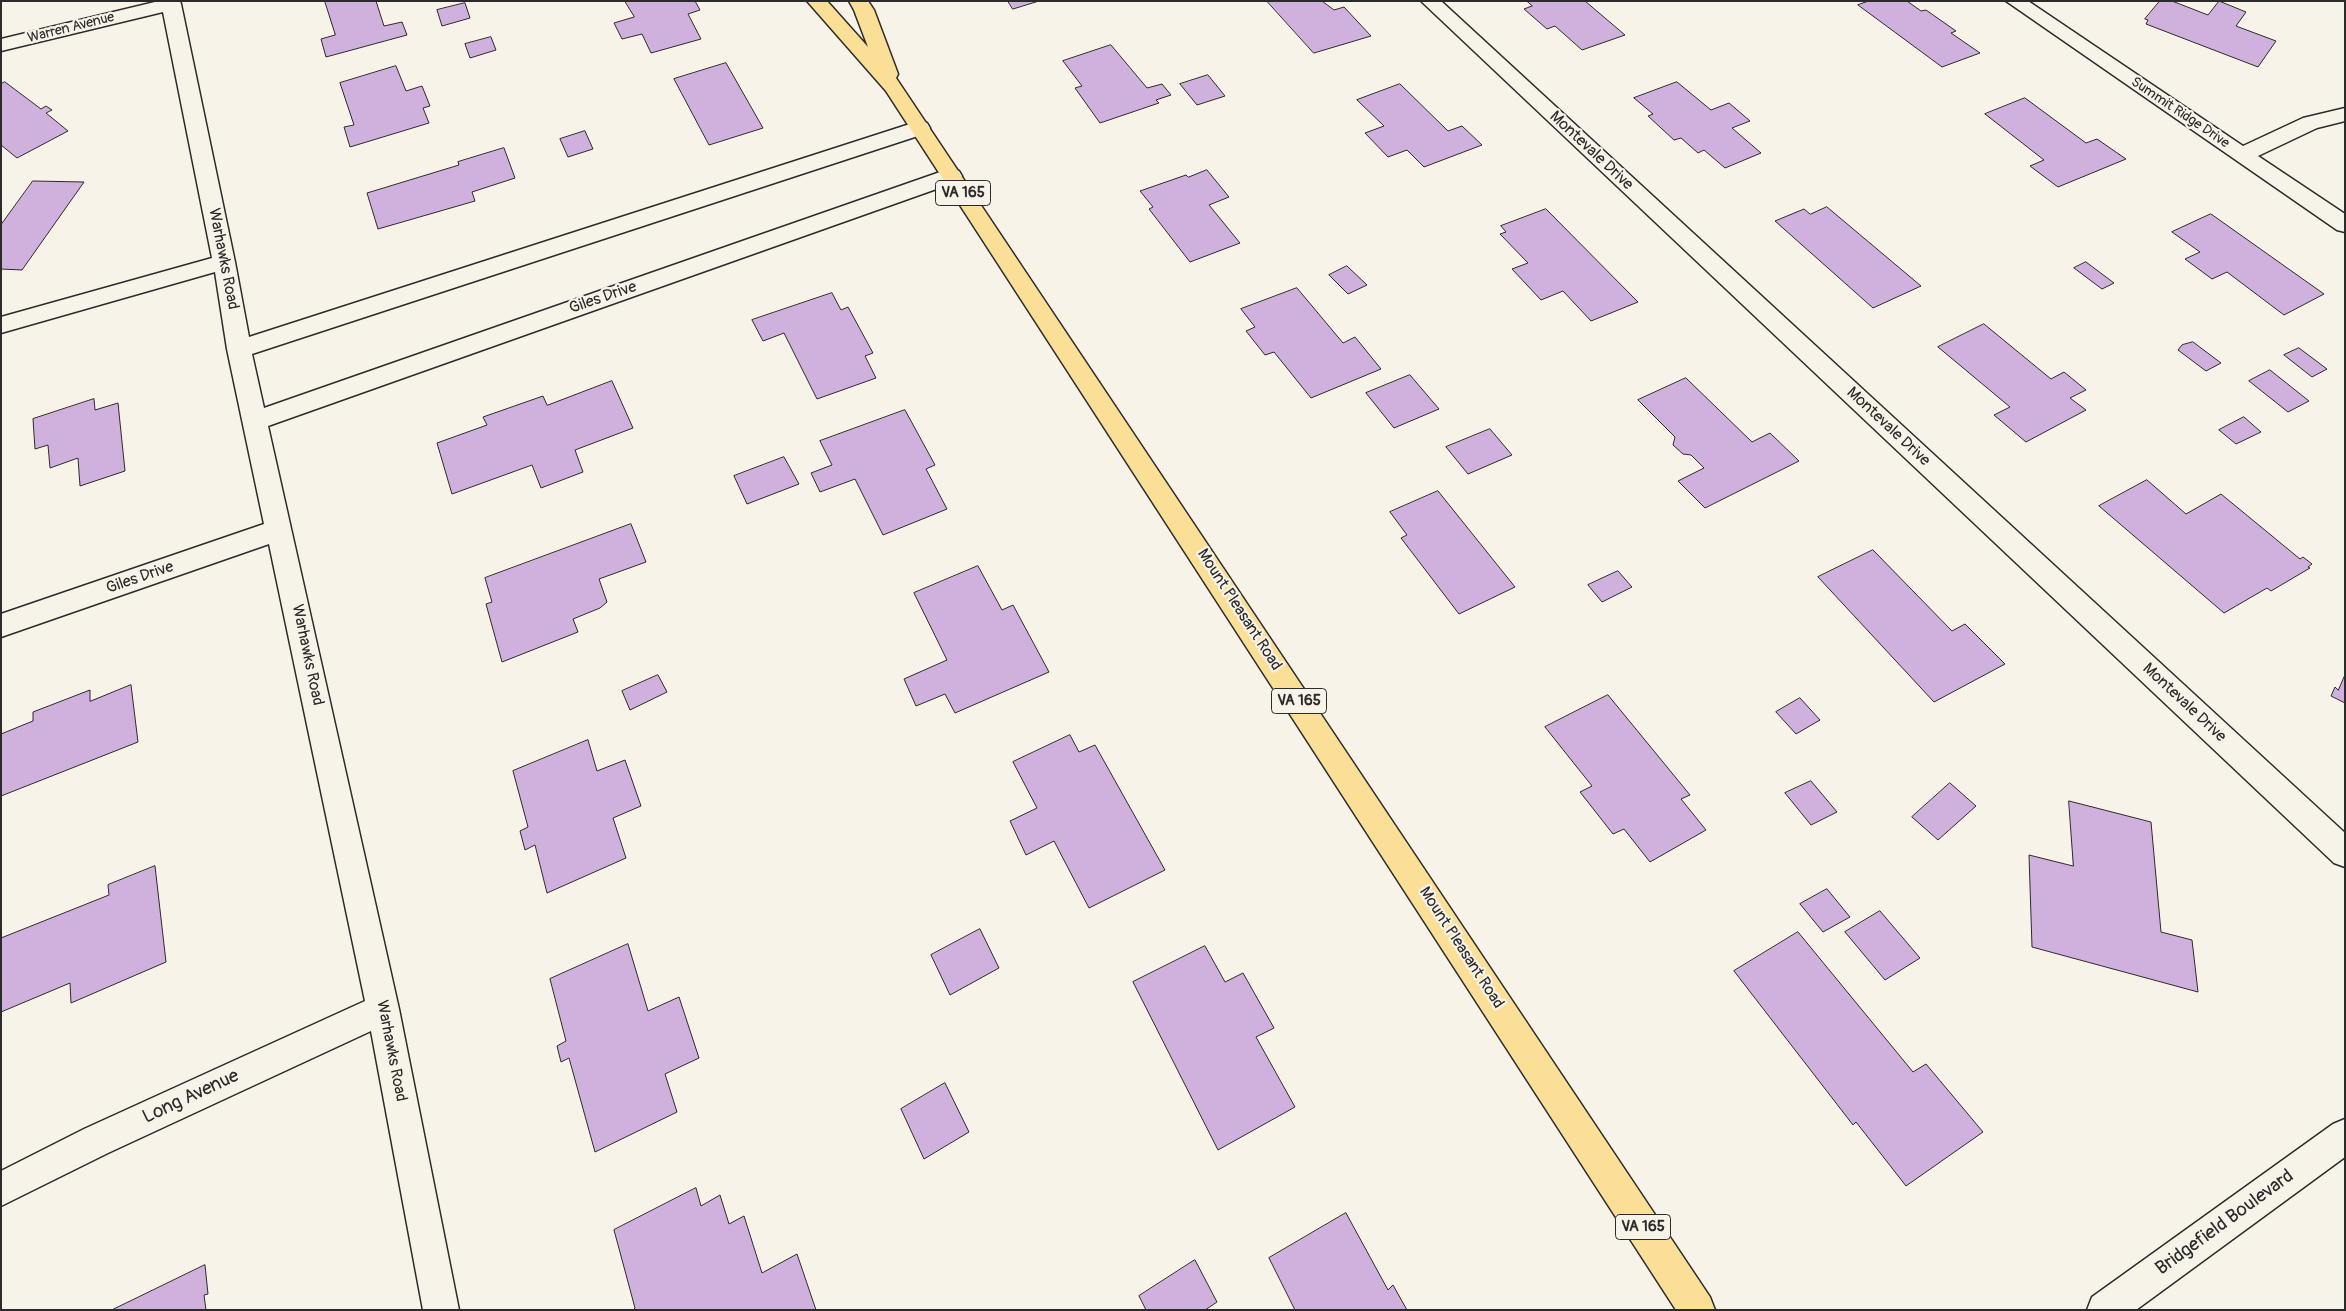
<!DOCTYPE html>
<html>
<head>
<meta charset="utf-8">
<style>
  body { margin:0 }
  #map { position:relative; width:2346px; height:1311px; overflow:hidden; background:#f7f3e8; font-family:Pangolin,sans-serif }
  canvas { display:block }
  .frame { position:absolute; inset:0; border:2px solid #2b2b2b; pointer-events:none }
</style>
</head>
<body>
<div id="map">
<canvas width="2346" height="1311"></canvas>
<div class="frame"></div>
</div>
<script>
const g = document.querySelector('canvas').getContext('2d');
g.lineJoin = 'round';
function paint(path, color) {
  g.fillStyle = color;
  g.fill(path, 'evenodd');
}
function trace(path, color, width, dash) {
  g.strokeStyle = color;
  g.lineWidth = width;
  g.lineCap = dash ? 'butt' : 'round';
  g.setLineDash(dash || []);
  g.stroke(path);
}
function write(font, color, halo, rows, align = 'center') {
  g.font = font + ' Pangolin,sans-serif';
  g.lineWidth = 4.5;
  g.setLineDash([]);
  g.textBaseline = 'middle';
  g.strokeStyle = halo;
  g.fillStyle = color;
  for (const [text, x, y, turn = 0] of rows) {
    g.save();
    g.translate(x, y);
    g.rotate((+turn || 0) * Math.PI / 180);
    g.textAlign = isNaN(turn) ? turn : align;
    if (halo) g.strokeText(text, 0, 0);
    g.fillText(text, 0, 0);
    g.restore();
  }
}
const building = new Path2D(`
  M325,1H376L384,26L402,22L407,35L326,57L321,39L335,35Z
  M625,1H695L700,10L688,14L701,39L651,53L642,34L622,39L614,23L634,17Z
  M1008,1H1039L1013,9Z
  M1267,1H1322L1334,10L1344,7L1371,36L1314,53Z
  M1527,1H1585L1625,35L1582,50L1555,26L1547,29L1524,9L1532,6Z
  M1869,1H1907L1921,11L1926,10L1956,31L1951,33L1980,53L1942,67L1858,5Z
  M2160,1H2172L2208,15L2219,1L2246,12L2236,26L2276,41L2258,67L2146,24L2148,20L2145,19Z
  M465,3L470,18L442,26L437,10Z
  M491,37L496,50L470,58L465,44Z
  M1111,45L1147,88L1162,84L1171,95L1156,100L1159,103L1100,123L1075,88L1082,86L1063,61Z
  M726,63L763,128L709,145L674,79Z
  M396,66L406,91L422,86L430,106L423,108L429,123L350,147L344,127L354,125L340,83Z
  M1208,75L1225,96L1197,105L1180,84Z
  M5,82L41,109L46,106L52,110L46,113L68,131L17,158L1,145V84Z
  M1677,82L1711,110L1729,103L1750,121L1732,128L1761,153L1725,168L1704,150L1698,153L1681,138L1674,140L1648,116L1653,114L1634,98Z
  M1400,84L1448,131L1462,126L1482,145L1424,167L1407,150L1388,157L1365,133L1384,126L1357,100Z
  M2025,98L2086,143L2097,139L2126,159L2058,187L2030,166L2044,160L1985,114Z
  M585,131L593,149L568,157L560,139Z
  M504,148L515,178L472,192L475,201L378,229L367,193L459,165L458,162Z
  M1207,170L1229,197L1209,205L1240,243L1190,262L1149,209L1153,207L1140,191L1186,175L1188,177Z
  M33,181L84,182L22,270L1,269V225Z
  M1827,207L1921,286L1873,308L1775,221L1804,209L1810,214Z
  M1546,209L1638,302L1591,321L1563,291L1541,300L1512,269L1528,263L1500,234L1506,232L1501,226Z
  M2211,214L2324,294L2284,315L2227,272L2212,279L2185,259L2200,252L2172,232Z
  M2086,262L2114,283L2102,289L2074,268Z
  M1347,266L1367,285L1348,294L1329,275Z
  M1297,288L1343,343L1355,337L1381,369L1311,398L1274,352L1265,355L1246,331L1255,327L1241,309Z
  M832,293L841,310L848,307L873,353L865,356L876,378L817,399L784,333L763,341L752,320Z
  M1984,324L2051,379L2064,372L2086,390L2070,398L2086,410L2026,442L1994,415L2010,407L1938,347Z
  M2193,342L2221,363L2206,371L2178,350L2182,345Z
  M2299,348L2327,369L2312,377L2284,355Z
  M2270,370L2309,401L2288,412L2249,381Z
  M1410,375L1439,409L1394,428L1366,393Z
  M1686,378L1752,442L1770,433L1799,461L1705,508L1678,481L1704,468L1691,455L1683,454L1673,445L1675,437L1638,400Z
  M612,381L633,428L575,450L583,472L541,488L532,465L452,494L437,443L487,425L483,417L543,396L547,405Z
  M94,399L95,410L118,403L125,471L80,486L78,458L50,468L48,445L35,449L33,419Z
  M905,410L935,465L926,469L947,509L883,535L855,479L820,492L811,473L832,465L820,441Z
  M2244,417L2261,432L2236,444L2219,430Z
  M1490,429L1512,455L1468,474L1446,447Z
  M784,457L799,484L747,504L734,476Z
  M2147,480L2186,514L2221,494L2300,559L2303,557L2312,564L2308,567L2310,568L2271,591L2267,588L2224,613L2099,506Z
  M1438,491L1515,587L1459,614L1401,538L1407,535L1390,512Z
  M631,524L646,562L599,579L607,602L600,608L573,619L578,632L502,662L486,604L492,602L485,578Z
  M1873,550L1952,631L1965,624L2005,664L1934,702L1818,577Z
  M978,566L1002,610L1013,605L1049,672L955,713L945,694L916,706L904,679L947,660L914,593Z
  M1618,571L1632,587L1602,602L1588,585Z
  M658,675L667,692L630,710L622,691Z
  M2345,675V703L2331,696L2335,687L2338,690Z
  M131,685L138,742L1,796V734L33,721V712L90,690V701Z
  M1608,695L1690,795L1681,799L1706,830L1650,862L1624,829L1613,834L1580,792L1592,786L1545,727Z
  M1800,698L1820,720L1796,734L1776,712Z
  M1070,735L1079,752L1095,745L1165,870L1089,908L1054,841L1026,855L1010,821L1037,808L1013,762Z
  M588,740L597,771L625,760L641,806L613,818L626,858L547,893L535,845L525,850L520,831L528,827L513,771Z
  M1811,781L1837,812L1811,825L1785,793Z
  M1950,783L1976,806L1938,840L1912,817Z
  M2069,801L2151,822L2161,932L2192,940L2198,992L2032,947L2029,855L2073,866Z
  M155,866L166,962L71,1003L70,983L1,1012V938L109,895L108,885Z
  M1827,889L1850,917L1823,932L1800,904Z
  M1880,911L1920,958L1885,980L1845,932Z
  M980,929L999,968L950,995L931,955Z
  M1798,932L1913,1072L1926,1064L1983,1132L1906,1186L1856,1122L1853,1125L1734,971Z
  M628,944L648,1011L679,997L699,1058L665,1074L677,1112L595,1152L569,1058L561,1062L557,1046L566,1041L550,979Z
  M1205,946L1225,982L1243,973L1274,1028L1256,1037L1295,1107L1218,1150L1133,982Z
  M945,1083L969,1132L924,1159L901,1109Z
  M696,1188L701,1206L720,1195L729,1224L744,1216L762,1273L797,1254L816,1310H633L635,1308L614,1230Z
  M1346,1213L1388,1290L1393,1285L1407,1310H1295L1269,1258Z
  M1195,1260L1217,1302L1205,1310H1146L1139,1296Z
  M205,1265L208,1294L204,1295L206,1310H112Z`);
paint(building, '#d0b1dd');
trace(building, '#2b2b2b', 1);
const street = new Path2D(`
  M159,1H180L181,4L235,262L249,337L913,123L920,121L927,123L930,128L927,133L252,354L264,408L943,171L951,169L959,171L962,176L959,181L268,426L399,1009L459,1310H423L371,1031L108,1153L1,1206V1171L84,1129L365,1001L269,544L1,637V614L264,524L227,349L215,272L1,333V317L212,258L163,12L1,51V39Z
  M1421,1H1441L2345,833V867L2334,863Z
  M2006,1H2028L2243,146L2303,118L2345,108V121L2317,128L2258,156L2345,214V232L2337,230Z
  M2345,1119V1157L2136,1310H2087L2092,1297L2333,1124Z`);
const highway = new Path2D(`
  M807,1H827L868,47L854,10L849,1H868L874,10L898,74L896,78L1710,1297L1715,1310H1676L886,91Z`);
trace(street, '#2b2b2b', 3);
trace(highway, '#2b2b2b', 3);
paint(street, '#f7f3e8');
paint(highway, '#fbdf96');
write('14px', '#2b2b2b', '#f7f3e8', [
  ["Warren Avenue",71,28,-14],
  ["Summit Ridge Drive",2180,113,34]
]);
for (const [x, y, w] of [
  [963,193,55],
  [1299,701,55],
  [1643,1227,55]
]) {
  const box = new Path2D();
  box.roundRect(x - w / 2, y - 12.5, w, 25, 4);
  g.fillStyle = '#f7f3e8';
  g.fill(box);
  trace(box, '#2b2b2b', 1);
}
write('bold 15px', '#2b2b2b', null, [
  ["VA 165",963,193],
  ["VA 165",1299,701],
  ["VA 165",1643,1227]
]);
write('16px', '#2b2b2b', '#f7f3e8', [
  ["Montevale Drive",1591,151,43],
  ["Warhawks Road",223,259,79],
  ["Giles Drive",603,298,-19],
  ["Montevale Drive",1888,427,43],
  ["Giles Drive",140,578,-19],
  ["Mount Pleasant Road",1239,610,57],
  ["Warhawks Road",307,655,78],
  ["Montevale Drive",2184,703,43],
  ["Mount Pleasant Road",1461,948,57],
  ["Warhawks Road",391,1051,79]
]);
write('19px', '#2b2b2b', '#f7f3e8', [
  ["Long Avenue",191,1097,-25],
  ["Bridgefield Boulevard",2225,1223,-36]
]);
</script>
</body>
</html>
